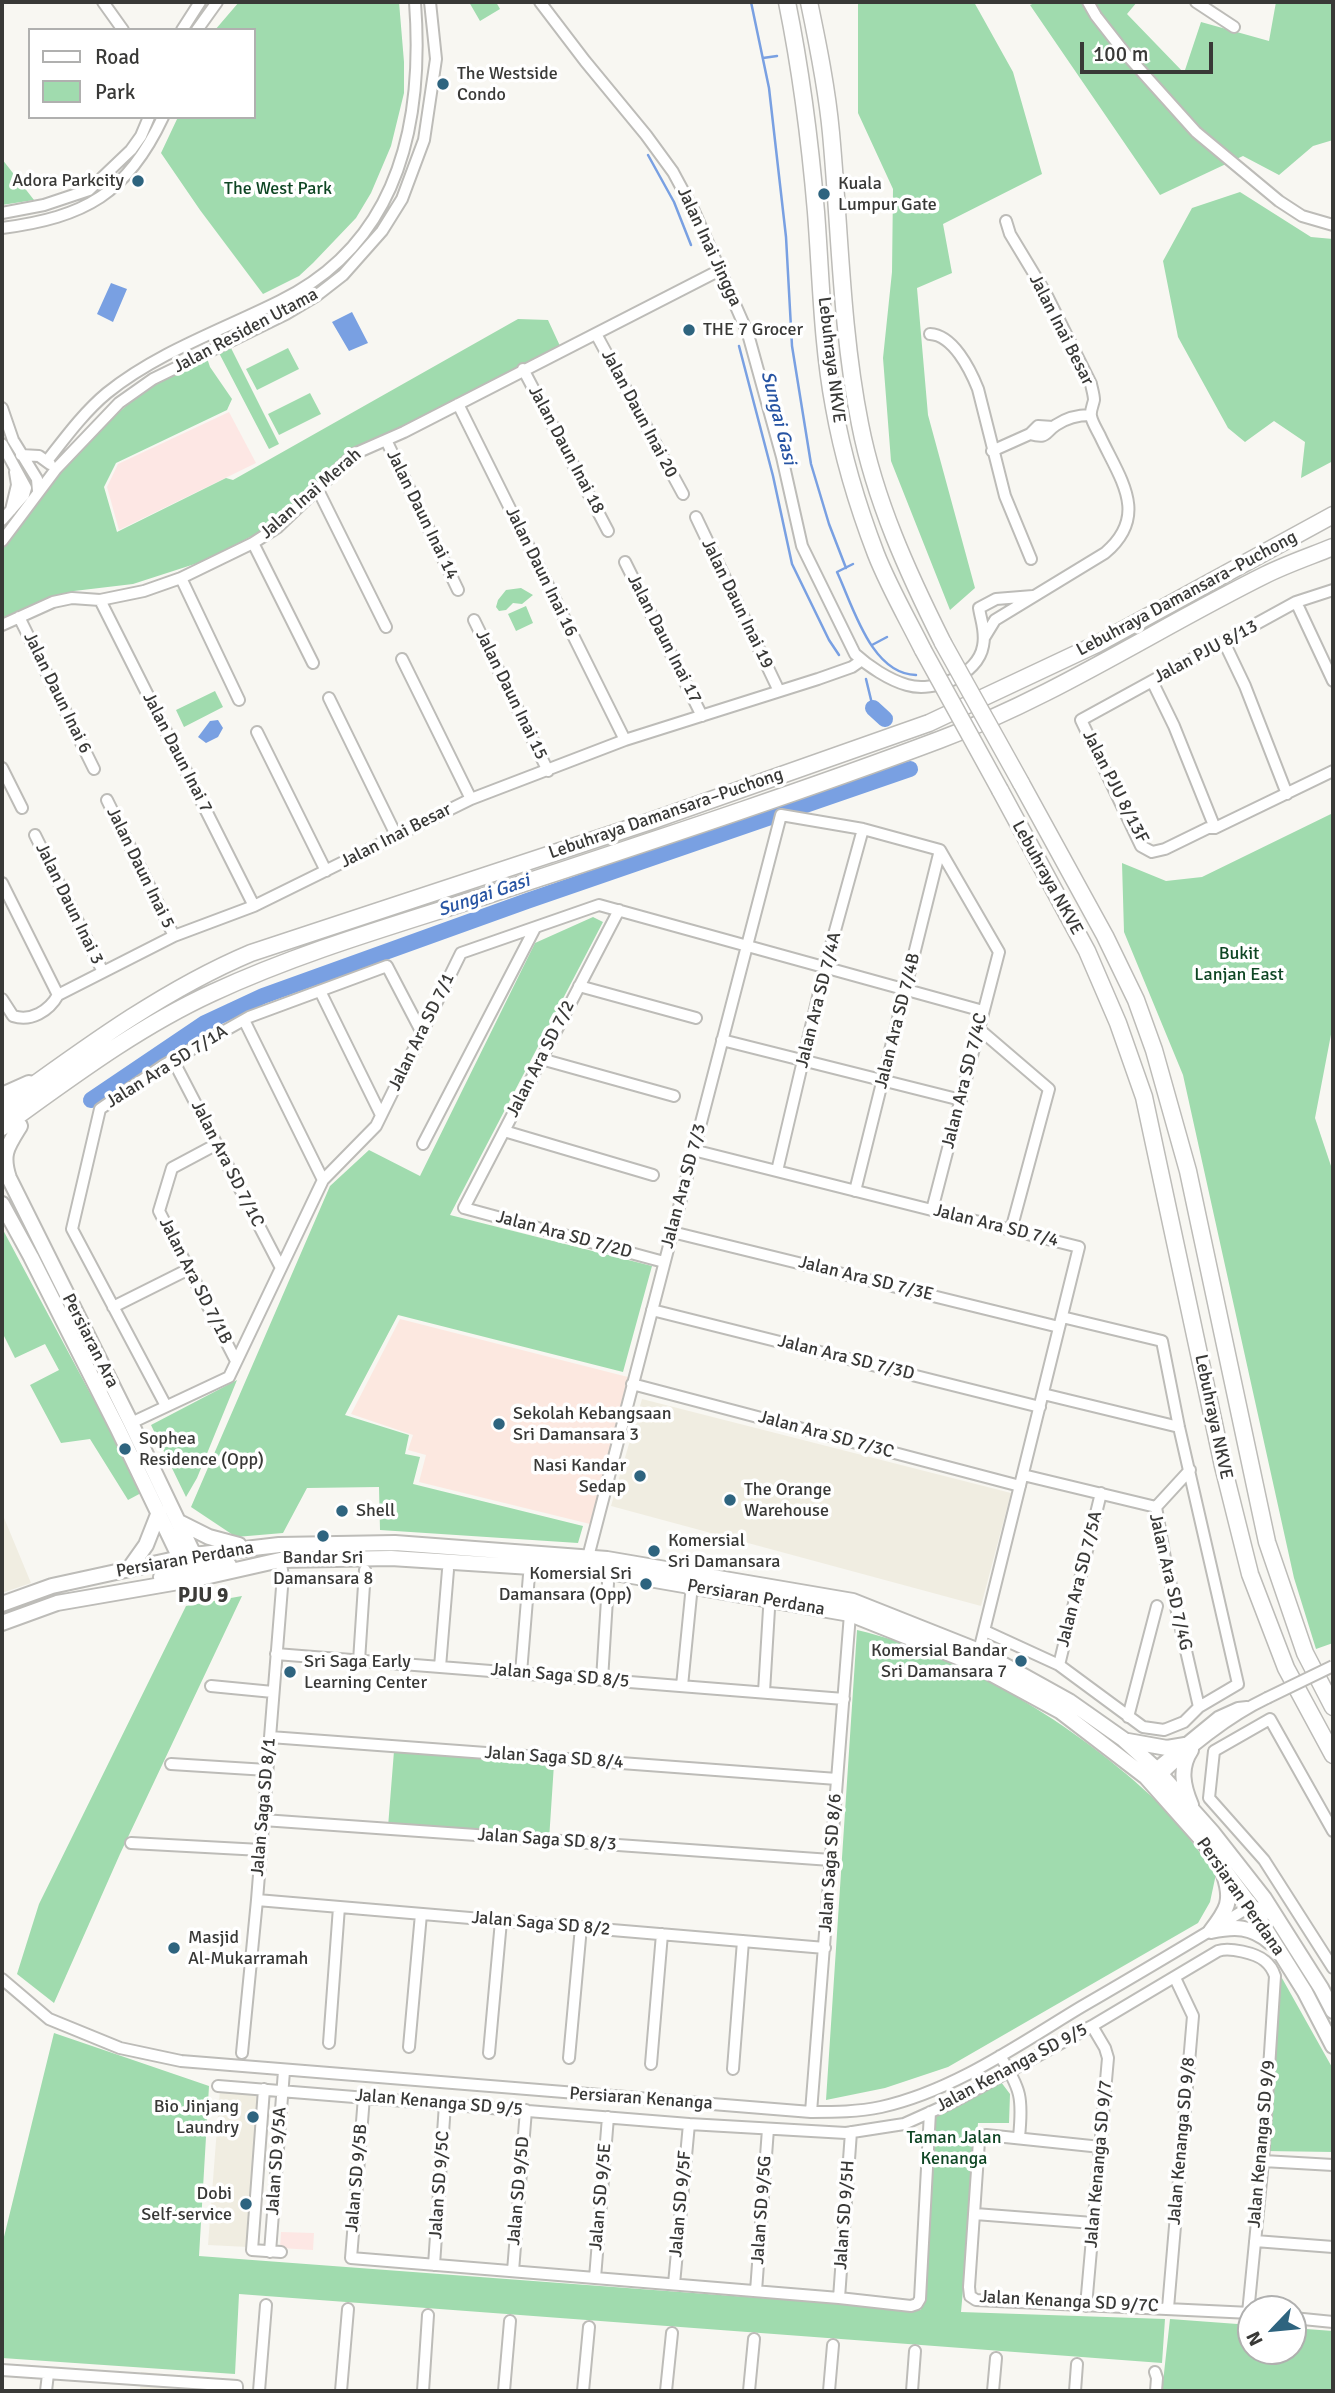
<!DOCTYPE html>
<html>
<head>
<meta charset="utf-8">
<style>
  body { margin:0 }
  #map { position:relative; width:1335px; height:2393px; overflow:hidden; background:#f8f7f2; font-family:Signika,sans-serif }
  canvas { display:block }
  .frame { position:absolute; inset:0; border:4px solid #393937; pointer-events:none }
  .legend { position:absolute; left:28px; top:28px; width:228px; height:91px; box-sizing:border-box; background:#fff; border:2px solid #b0b0af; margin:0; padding:9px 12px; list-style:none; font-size:21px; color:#393937 }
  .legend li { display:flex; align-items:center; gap:14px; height:35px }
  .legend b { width:35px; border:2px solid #b0b0af }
  .north { position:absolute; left:1237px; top:2295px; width:70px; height:70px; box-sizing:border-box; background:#fff; border:2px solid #b0b0af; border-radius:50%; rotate:244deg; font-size:19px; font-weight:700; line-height:28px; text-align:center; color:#393937 }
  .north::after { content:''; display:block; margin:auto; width:24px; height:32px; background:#2e647f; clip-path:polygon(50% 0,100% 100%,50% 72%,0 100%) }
  .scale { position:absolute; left:1080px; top:42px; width:133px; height:32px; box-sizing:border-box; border:4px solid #393937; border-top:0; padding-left:9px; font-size:21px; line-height:24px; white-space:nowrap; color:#393937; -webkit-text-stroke:5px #fff; paint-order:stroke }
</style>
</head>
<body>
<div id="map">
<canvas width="1335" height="2393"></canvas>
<div class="frame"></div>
<ul class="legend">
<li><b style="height:9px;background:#fff"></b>Road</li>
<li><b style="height:19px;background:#a0dbae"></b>Park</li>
</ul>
<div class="north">N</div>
<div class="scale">100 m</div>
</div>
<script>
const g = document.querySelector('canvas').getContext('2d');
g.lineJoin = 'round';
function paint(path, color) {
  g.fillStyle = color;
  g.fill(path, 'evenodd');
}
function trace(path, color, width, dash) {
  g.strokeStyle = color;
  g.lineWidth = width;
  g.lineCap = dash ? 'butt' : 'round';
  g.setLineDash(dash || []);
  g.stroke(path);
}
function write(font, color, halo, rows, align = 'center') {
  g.font = font + ' Signika,sans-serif';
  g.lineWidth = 7;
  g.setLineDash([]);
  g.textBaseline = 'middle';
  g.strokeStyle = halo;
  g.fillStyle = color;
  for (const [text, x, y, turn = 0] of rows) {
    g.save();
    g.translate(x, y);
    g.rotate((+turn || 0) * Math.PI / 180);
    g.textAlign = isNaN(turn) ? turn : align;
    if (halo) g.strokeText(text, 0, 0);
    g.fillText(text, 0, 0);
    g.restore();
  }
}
paint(new Path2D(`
  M642,1399L1011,1493L981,1606L611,1506Z
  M2,1513L31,1583L2,1593Z
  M220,2089L258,2093L248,2247L208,2245Z
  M141,2372L237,2380L236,2391H140Z`), '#f0ede1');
paint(new Path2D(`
  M229,412L256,463L119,530L107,487L118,464Z
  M281,2232L314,2233L313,2250L280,2248Z`), '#fde7e4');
paint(new Path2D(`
  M400,1319L628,1377L590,1524L419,1482L426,1455L408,1450L413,1435L351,1414Z`), '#fce8e0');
paint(new Path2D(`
  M239,2H399L404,62V93L391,146L371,193L356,218L313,263L299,276L263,294L200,210L161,153L178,117H254V30H215Z
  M469,2H496L500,9L480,21Z
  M858,2H974L1013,72L1042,174L943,224L952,273L917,288L928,415L975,588L950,610L891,461L883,358L892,272L893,189L858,113Z
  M1037,2H1137L1127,14L1184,73L1201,22L1269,41L1276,2H1333V140L1313,146L1279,175L1243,156L1160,195L1030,5Z
  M2,159L34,200L2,205Z
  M1240,192L1311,237L1333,239V461L1301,478L1305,442L1274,421L1245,442L1228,428L1178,337L1163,261L1192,208Z
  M518,319L548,320L560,346L391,435L355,447L268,528L201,562L133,584L74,591L32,605L2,619V547L59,471L113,417L150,386L230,346L279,444L269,449L219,353L207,358L210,367L232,399L227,410L116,463L104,487L117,532L226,478L233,480Z
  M288,348L299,369L257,390L246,369Z
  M310,393L321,414L279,435L268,414Z
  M521,588L533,595L522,604L513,603L506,610L499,611L496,607L498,600L506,590Z
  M526,606L533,623L516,631L508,614Z
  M215,691L223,707L184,727L176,710Z
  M1333,813V1024L1315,1118L1331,1166L1333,1180V1643L1316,1649L1294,1578L1183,1075L1124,932L1122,863L1166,881L1202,877Z
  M593,917L603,922L450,1215L652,1266L623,1372L398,1315L345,1415L409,1435L405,1454L420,1457L413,1484L583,1526L578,1543L380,1530L379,1487L307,1488L283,1533L236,1537L191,1507L330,1186L369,1150L420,1176L535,943Z
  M2,1228L143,1492L128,1500L90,1439L61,1443L30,1385L59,1370L45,1344L15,1358L2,1332Z
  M237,1380L197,1478L186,1497L151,1425Z
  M242,1596L120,1854L54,2003L17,1974L39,1904L186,1606Z
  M857,1630C967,1656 1087,1732 1167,1811C1185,1830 1200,1854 1216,1874L1210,1902L1198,1923L948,2067L885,2088L826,2100Z
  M394,1751L554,1764L549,1840L388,1827Z
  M1278,1971L1333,2069V2152L1265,2151Z
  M54,2033L209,2086L199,2256L921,2310L935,2116L1001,2082L1010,2094L1009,2123H978L961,2312L1165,2319L1162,2363L239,2294L235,2374L2,2358V2245Z
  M1170,2319L1251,2325V2351H1293V2328L1333,2331V2391H1162Z`), '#a0dbae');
paint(new Path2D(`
  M111,283L127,289L113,322L97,314Z
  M352,312L368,343L349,351L332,322Z
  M218,720L223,728L218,737L206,743L198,737L210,721Z`), '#79a0e2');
trace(new Path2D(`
  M751,2L769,88L786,237L792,346L811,464L829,524L846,568
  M763,58L777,56
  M648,155L674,202L691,245
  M739,346L773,476L792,564L829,640L839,655
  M853,564L837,572C853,606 871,674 916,675
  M872,645L887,637
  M866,679L873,708`), '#79a0e2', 2.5);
trace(new Path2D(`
  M873,708L885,719
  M91,1100L205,1023L263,996L527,901L910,769`), '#79a0e2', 16);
const minor = new Path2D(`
  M103,2L123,30
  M540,2L585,61L646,135L673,172L694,211L748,334L782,457L802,546L855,654C868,666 889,680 907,685C934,693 978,675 983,646C986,632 981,621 979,608L996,599L1033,596
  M1088,2L1096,16L1125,53L1196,132L1279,201L1302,216L1333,225
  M1196,2L1234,27
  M182,30L200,2
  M197,30L217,2
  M2,213L44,205L89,190L131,150L141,136L149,117
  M2,228C85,217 127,194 163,117
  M596,334L683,494
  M930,334C953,335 970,369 978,389L1005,496L1031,559
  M523,369L608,531
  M458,404L625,740
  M2,408L13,440L37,479L38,491
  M1053,427L1038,426L1030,434C1048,439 1044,433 1056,425C1065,419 1078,415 1090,415
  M386,440L458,590
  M2,444L26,488
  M992,451L1030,434
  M21,455L39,456L50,464
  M47,461C65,438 84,412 107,393C158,352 222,330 280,301C399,243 424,123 415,2
  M318,490L386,627
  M11,510L17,485L15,472
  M696,517L779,691
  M2,520L24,495L26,488
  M2,541L56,469L119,403L153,379L286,314L316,296L343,275L382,231L402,199L424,140L436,59L430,2
  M253,543L313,663
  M625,562L702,716
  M181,578L239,700
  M1333,590L1296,602L1081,720L1141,846L1152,852L1165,849L1208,828H1215L1333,771
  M100,600L254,906
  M1296,602L1333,681
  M19,617L94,769
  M474,620L548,771
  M2,625L53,602L72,598L100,600L144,591L181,578L253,543L278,527L354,454L404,432L720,270
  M984,638L995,620L1105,553C1150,515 1120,479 1100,436C1097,430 1092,422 1091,416C1090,411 1093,405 1094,400C1094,395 1092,389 1091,384L1045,292L1010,234L1006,221
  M1224,642L1245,686L1287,794
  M402,659L471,799
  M1152,681L1174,726L1215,828
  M329,698L396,835
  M257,732L326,871
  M2,768L22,808
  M107,800L174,936
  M35,835L103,972
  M2,883L58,995
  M619,910L464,1208L664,1262
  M579,986L696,1018
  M320,991L381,1115
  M58,995L174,936L254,906L471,799L625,740L818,679L852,667L862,660
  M2,999L13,1016C31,1022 49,1011 58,995
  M244,1020L323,1180
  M979,1029L1049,1089L1011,1230
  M722,1040L961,1100
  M541,1059L674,1096
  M173,1060L281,1268
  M504,1131L653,1175
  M217,1144L172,1168L159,1211L236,1361
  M423,1144L535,928
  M693,1150L1079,1247L979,1651
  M777,1171L825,967L863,829
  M855,1191L940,850
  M672,1232L1059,1327
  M113,1307L189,1269
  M652,1310L1040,1407
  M632,1384L1020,1486
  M1043,1394L1179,1427
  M166,1406L72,1229L100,1109L164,1065L249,1017L387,966L422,1033
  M131,1423L229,1377L323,1180L376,1126L461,953L599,905L983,1011
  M1023,1475L1156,1507
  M1156,1507L1166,1564L1199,1707
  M1156,1507L1190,1470
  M588,1557L781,815L863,829L940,850L999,952L932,1210
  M985,1631L1059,1665L1143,1727L1164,1730L1184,1722L1199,1707L1238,1684L1179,1427L1162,1341L1062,1317
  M276,1654L844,1699
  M359,1661L365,1570
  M1059,1665L1101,1493
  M440,1667L448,1570
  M521,1673L529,1575
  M602,1680L608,1583
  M211,1686L273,1692
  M682,1686L691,1595
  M764,1692L769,1609
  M1128,1717L1157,1606
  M270,1737L837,1779
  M171,1764L267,1770
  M1152,1771L1218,1717L1238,1708L1247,1707
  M1157,1780C1186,1750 1229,1716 1267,1698
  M263,1820L831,1860
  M1333,1831L1270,1719L1214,1751L1209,1798L1264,1860L1333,1968
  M131,1843L261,1850
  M257,1900L825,1948
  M2,1979L49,2019L120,2048L181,2061L811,2112C835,2112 858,2112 881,2107C953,2091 1018,2045 1081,2007C1138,1974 1195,1940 1251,1906L1260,1908L1274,1917
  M329,2043L339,1907
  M409,2047L421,1914
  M242,2053L257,1900L283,1575L280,1560
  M489,2053L501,1921
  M1000,2056C1021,2089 1023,2098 1019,2137
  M569,2058L581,1927
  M651,2064L662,1934
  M733,2069L743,1941
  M218,2086L689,2124L846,2133L904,2124L953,2102L1092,2026L1218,1951C1229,1947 1256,1953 1265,1961C1270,1965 1273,1970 1275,1976L1263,2161L1248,2313
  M264,2089L252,2250L281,2252
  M364,2097L351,2258L839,2298L911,2306L917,2304L920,2299L930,2112
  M811,2112L850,1614
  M1101,2147L986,2135L982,2137L979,2141L969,2287L970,2296L976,2300L1251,2313
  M1263,2161L1333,2165
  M975,2214L1093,2223
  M1255,2241L1333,2247
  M270,2252L284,2071
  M434,2265L445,2104
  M513,2271L526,2110
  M595,2278L608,2117
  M674,2284L689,2124
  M756,2291L768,2129
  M839,2298L851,2132
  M1086,2306L1108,2058L1105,2048L1092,2026
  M1168,2308L1193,2016L1175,1978
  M1293,2318L1333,2322
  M2,2370L237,2386V2391
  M1155,2372L1157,2378L1156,2391
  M46,2391L48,2374
  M259,2391L266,2305
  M341,2391L348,2309
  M423,2391L428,2315
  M504,2391L510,2321
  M583,2391L589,2327
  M666,2391L672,2333
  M749,2391L754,2339
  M829,2391L833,2345
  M912,2391L915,2351
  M993,2391L996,2358
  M1075,2391L1077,2364`);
const major = new Path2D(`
  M2,1095L29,1083
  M20,1126C7,1147 1,1154 9,1178L131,1423L194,1555
  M2,1204L31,1257L118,1429L180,1558L190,1566
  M179,1522L209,1537L239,1545
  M129,1569L146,1545L159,1512
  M161,1577L177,1573L190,1566L229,1565
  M2,1604L52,1586L194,1555L279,1545L395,1543L607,1559L853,1601L979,1651L1069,1701L1123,1739L1155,1768L1213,1833L1264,1898L1321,1988L1333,2011
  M2,1623L57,1603L196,1579L280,1560L391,1558L609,1572L850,1614L970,1662L1060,1711L1146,1777L1202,1840L1251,1906L1305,1992L1333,2046
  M1128,1741L1167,1748L1185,1745
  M1191,1805C1183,1786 1179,1768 1191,1750
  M1211,1931C1227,1910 1233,1901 1224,1875
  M1211,1931C1235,1926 1251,1926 1270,1942`);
const highway = new Path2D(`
  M787,2C801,71 810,141 816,212C821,277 822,343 834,407C843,458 858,507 876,554C889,587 907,618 923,650
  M809,2C818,45 827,89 831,133C840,230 841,329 860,424C875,501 908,573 943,643
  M1021,783L1105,936L1136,1000L1154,1050L1188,1171L1267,1542L1305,1653L1333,1707
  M1000,790L1087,951L1118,1023L1144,1097L1223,1466L1250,1574L1286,1668L1333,1755
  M2,1108C81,1051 161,991 251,953L651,821L929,723L1097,644L1333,515
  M2,1127C69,1079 136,1028 212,993C300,952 395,925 488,895C639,845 790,796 939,740C1054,697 1156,629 1265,575C1287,564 1311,556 1333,547`);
trace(minor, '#bdbcb8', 14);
trace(major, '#bdbcb8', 18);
trace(highway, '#bdbcb8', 19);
trace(minor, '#fff', 10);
trace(major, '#fff', 14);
trace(highway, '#fff', 16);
const minorBridge = new Path2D(`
  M1267,1698L1333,1666`);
const highwayBridge = new Path2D(`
  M943,643L1021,783
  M923,650L1000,790`);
trace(minorBridge, '#bdbcb8', 14, []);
trace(highwayBridge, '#bdbcb8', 19, []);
trace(minorBridge, '#fff', 10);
trace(highwayBridge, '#fff', 16);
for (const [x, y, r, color] of [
  [443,84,7,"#2e647f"],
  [138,181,7,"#2e647f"],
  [824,194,7,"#2e647f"],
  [689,330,7,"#2e647f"],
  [499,1424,7,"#2e647f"],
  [125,1449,7,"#2e647f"],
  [640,1476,7,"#2e647f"],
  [730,1500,7,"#2e647f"],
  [342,1511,7,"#2e647f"],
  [323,1536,7,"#2e647f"],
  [654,1551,7,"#2e647f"],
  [646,1584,7,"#2e647f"],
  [1021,1661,7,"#2e647f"],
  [290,1672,7,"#2e647f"],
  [174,1948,7,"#2e647f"],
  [253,2117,7,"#2e647f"],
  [246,2204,7,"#2e647f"]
]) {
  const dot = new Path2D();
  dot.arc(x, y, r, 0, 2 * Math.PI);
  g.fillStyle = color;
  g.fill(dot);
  trace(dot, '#fff', 2.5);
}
write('18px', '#393937', '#fff', [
  ["The Westside",457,74],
  ["Condo",457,95],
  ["Adora Parkcity",124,181,"right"],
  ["Kuala",838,184],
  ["Lumpur Gate",838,205],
  ["THE 7 Grocer",703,330],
  ["Sekolah Kebangsaan",513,1414],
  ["Sri Damansara 3",513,1435],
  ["Sophea",139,1439],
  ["Residence (Opp)",139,1460],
  ["Nasi Kandar",626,1466,"right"],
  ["Sedap",626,1487,"right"],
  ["The Orange",744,1490],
  ["Warehouse",744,1511],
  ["Shell",356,1511],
  ["Komersial",668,1541],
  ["Sri Damansara",668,1562],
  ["Bandar Sri",323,1558,"center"],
  ["Damansara 8",323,1579,"center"],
  ["Komersial Sri",632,1574,"right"],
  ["Damansara (Opp)",632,1595,"right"],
  ["Komersial Bandar",1007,1651,"right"],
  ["Sri Damansara 7",1007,1672,"right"],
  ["Sri Saga Early",304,1662],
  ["Learning Center",304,1683],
  ["Masjid",188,1938],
  ["Al-Mukarramah",188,1959],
  ["Bio Jinjang",239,2107,"right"],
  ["Laundry",239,2128,"right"],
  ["Dobi",232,2194,"right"],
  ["Self-service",232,2215,"right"]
], 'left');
write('18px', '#0f4624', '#fff', [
  ["The West Park",278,189],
  ["Bukit",1239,954],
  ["Lanjan East",1239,975],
  ["Taman Jalan",954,2138],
  ["Kenanga",954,2159]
]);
write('18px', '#393937', '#fff', [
  ["Jalan Inai Jingga",709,247,65],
  ["Jalan Inai Besar",1061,330,63],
  ["Jalan Residen Utama",246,331,-28],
  ["Lebuhraya NKVE",831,360,83],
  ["Jalan Daun Inai 20",639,414,62],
  ["Jalan Daun Inai 18",566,450,62],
  ["Jalan Inai Merah",311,494,-41],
  ["Jalan Daun Inai 14",422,515,64],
  ["Jalan Daun Inai 16",541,572,64],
  ["Lebuhraya Damansara–Puchong",1187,594,-28],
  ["Jalan Daun Inai 19",737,604,64],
  ["Jalan Daun Inai 17",664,639,63],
  ["Jalan PJU 8/13",1206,652,-28],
  ["Jalan Daun Inai 6",57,693,64],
  ["Jalan Daun Inai 15",511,695,64],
  ["Jalan Daun Inai 7",177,753,63],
  ["Jalan PJU 8/13F",1115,787,63],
  ["Lebuhraya Damansara–Puchong",666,814,-19],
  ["Jalan Inai Besar",396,836,-27],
  ["Jalan Daun Inai 5",140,868,64],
  ["Lebuhraya NKVE",1047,878,61],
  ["Jalan Daun Inai 3",69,904,64],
  ["Jalan Ara SD 7/4A",819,1000,-76],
  ["Jalan Ara SD 7/4B",898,1021,-76],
  ["Jalan Ara SD 7/1",422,1032,-64],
  ["Jalan Ara SD 7/2",541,1059,-63],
  ["Jalan Ara SD 7/1A",167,1067,-32],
  ["Jalan Ara SD 7/4C",965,1081,-76],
  ["Jalan Ara SD 7/1C",227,1164,63],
  ["Jalan Ara SD 7/3",684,1186,-75],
  ["Jalan Ara SD 7/4",996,1226,14],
  ["Jalan Ara SD 7/2D",564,1235,15],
  ["Jalan Ara SD 7/3E",866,1279,14],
  ["Jalan Ara SD 7/1B",195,1281,63],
  ["Persiaran Ara",90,1341,63],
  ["Jalan Ara SD 7/3D",846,1358,14],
  ["Lebuhraya NKVE",1213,1417,78],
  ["Jalan Ara SD 7/3C",826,1435,15],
  ["Persiaran Perdana",185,1560,-10],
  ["Jalan Ara SD 7/5A",1080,1579,-76],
  ["Jalan Ara SD 7/4G",1170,1582,77],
  ["Persiaran Perdana",756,1598,10],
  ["Jalan Saga SD 8/5",560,1676,5],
  ["Jalan Saga SD 8/4",554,1758,4],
  ["Jalan Saga SD 8/1",264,1807,-85],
  ["Jalan Saga SD 8/3",547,1840,4],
  ["Jalan Saga SD 8/6",831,1863,-86],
  ["Persiaran Perdana",1240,1897,55],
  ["Jalan Saga SD 8/2",541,1924,5],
  ["Jalan Kenanga SD 9/5",1012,2068,-28],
  ["Persiaran Kenanga",641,2099,4],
  ["Jalan Kenanga SD 9/5",439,2103,5],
  ["Jalan Kenanga SD 9/8",1182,2141,-85],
  ["Jalan Kenanga SD 9/9",1262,2144,-85],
  ["Jalan SD 9/5A",277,2161,-86],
  ["Jalan Kenanga SD 9/7",1099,2164,-85],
  ["Jalan SD 9/5B",357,2178,-85],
  ["Jalan SD 9/5C",440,2185,-86],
  ["Jalan SD 9/5D",519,2191,-85],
  ["Jalan SD 9/5E",601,2197,-85],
  ["Jalan SD 9/5F",681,2204,-85],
  ["Jalan SD 9/5G",762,2210,-86],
  ["Jalan SD 9/5H",845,2215,-86],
  ["Jalan Kenanga SD 9/7C",1069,2302,3]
]);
write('italic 19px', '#2754a3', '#fff', [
  ["Sungai Gasi",778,418,76],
  ["Sungai Gasi",484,896,-19]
]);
write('bold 21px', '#3c3b38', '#fff', [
  ["PJU 9",203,1596]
]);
</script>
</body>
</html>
